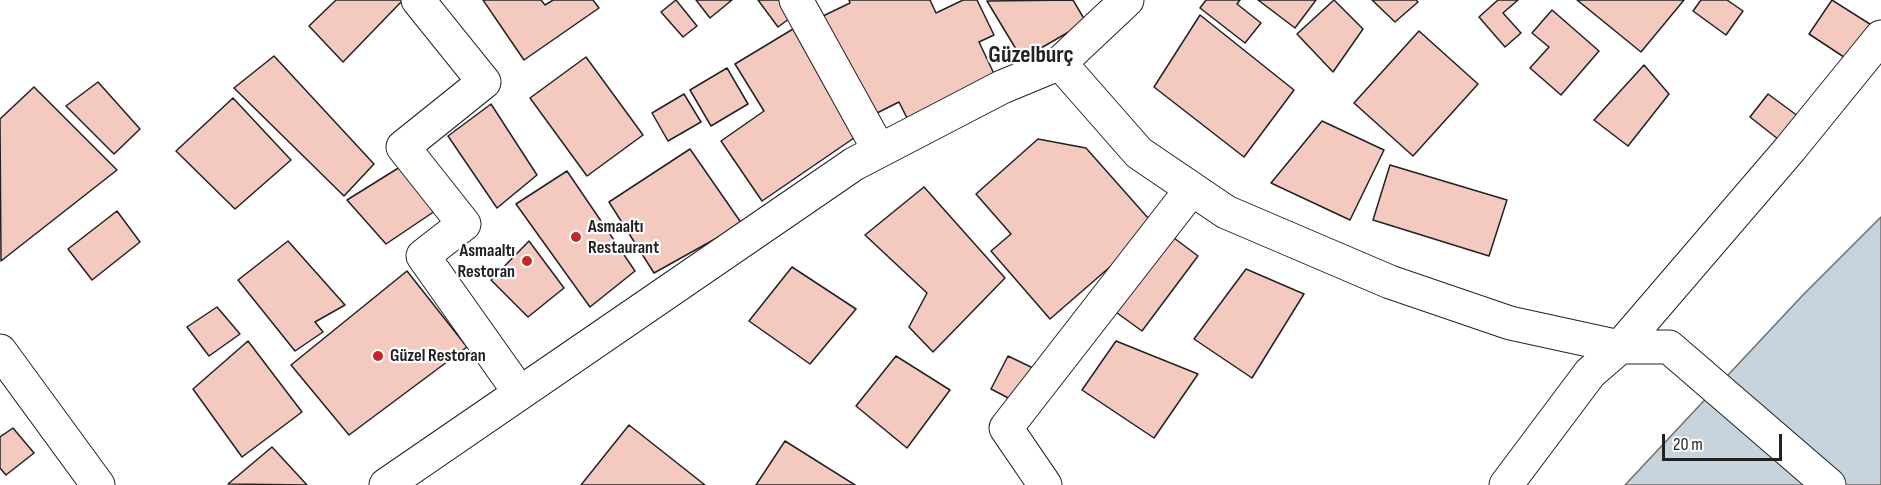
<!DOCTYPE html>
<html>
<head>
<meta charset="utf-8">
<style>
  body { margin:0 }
  #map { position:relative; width:1881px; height:485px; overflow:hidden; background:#fff; font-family:"Sofia Sans Condensed",sans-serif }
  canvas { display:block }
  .scale { position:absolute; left:1662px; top:434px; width:120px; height:27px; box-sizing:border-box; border:3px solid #222; border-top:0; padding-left:8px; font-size:18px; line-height:21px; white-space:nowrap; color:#222; -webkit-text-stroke:4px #fff; paint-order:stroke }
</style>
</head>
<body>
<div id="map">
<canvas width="1881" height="485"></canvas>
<div class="scale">20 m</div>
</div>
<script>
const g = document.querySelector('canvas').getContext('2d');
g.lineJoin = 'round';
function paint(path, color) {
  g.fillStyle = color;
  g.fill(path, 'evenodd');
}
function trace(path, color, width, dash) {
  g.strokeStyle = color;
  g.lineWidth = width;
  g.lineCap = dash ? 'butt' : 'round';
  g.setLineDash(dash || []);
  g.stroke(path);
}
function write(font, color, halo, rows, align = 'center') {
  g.font = font + ' "Sofia Sans Condensed",sans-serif';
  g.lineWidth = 4.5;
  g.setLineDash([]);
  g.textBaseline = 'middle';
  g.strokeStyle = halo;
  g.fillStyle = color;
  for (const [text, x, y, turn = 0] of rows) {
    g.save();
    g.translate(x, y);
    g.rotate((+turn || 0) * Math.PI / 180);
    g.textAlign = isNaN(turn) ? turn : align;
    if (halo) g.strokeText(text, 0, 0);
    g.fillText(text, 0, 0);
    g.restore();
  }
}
const water = new Path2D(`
  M1881,217V485H1625L1802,296Z`);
paint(water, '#c7d3dd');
trace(water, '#6f6f6f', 1.5);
const building = new Path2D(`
  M336,0H402V1L343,62L309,26Z
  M483,0H541L545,5L553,0H593L599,8L524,60Z
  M676,0L697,26L683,37L661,12Z
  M696,0H732L710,18Z
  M758,0H786L797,13L778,27Z
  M849,0H930L936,13L963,0H977L994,35L979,42L997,80L909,122L899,102L871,116L823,16L850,3Z
  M1073,0L1086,22L1022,59L987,1Z
  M1206,0H1240L1237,4L1261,23L1245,43L1200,8Z
  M1258,0H1316L1295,28Z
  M1334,0L1363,29L1333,72L1297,34Z
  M1372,0H1416L1418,2L1395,22Z
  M1498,0H1518L1503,13L1521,33L1505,47L1479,17Z
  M1577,0H1684L1641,52Z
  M1701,0H1727L1743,11L1726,35L1693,11Z
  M1832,0L1873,26L1850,61L1809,34Z
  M1552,10L1599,51L1561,95L1530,68L1549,47L1532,33Z
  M1200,15L1294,90L1244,157L1154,87Z
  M793,29L854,138L762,201L721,141L764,111L735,64Z
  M1419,31L1478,84L1413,156L1354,103Z
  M274,56L374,164L344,196L234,88Z
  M586,57L643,135L587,176L530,98Z
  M1644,65L1669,94L1628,146L1594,120Z
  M727,68L748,104L711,126L690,90Z
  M98,82L140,129L114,154L66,106Z
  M34,87L117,170L1,261L0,119Z
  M684,94L701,122L668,141L652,113Z
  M1768,94L1802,119L1783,143L1750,117Z
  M233,98L291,160L235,209L176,151Z
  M491,104L537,175L497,208L448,136Z
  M1322,121L1384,150L1350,220L1271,183Z
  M1038,139L1086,148L1156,227L1050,319L991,251L1011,234L976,194Z
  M690,149L742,224L654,273L609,202Z
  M1390,165L1507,200L1489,256L1373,220Z
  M400,167L435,211L386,244L347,200Z
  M567,171L635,271L590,307L516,204Z
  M924,187L1005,278L933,352L909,327L927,293L865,235Z
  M117,211L140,242L92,280L68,249Z
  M1170,235L1198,256L1142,331L1113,310Z
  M288,241L345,305L315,322L323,332L295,351L238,280Z
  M529,241L564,288L528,317L491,280Z
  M792,267L856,309L810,364L749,321Z
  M1246,269L1304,294L1252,378L1194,339Z
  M407,271L467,347L349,435L291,365Z
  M217,307L240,334L209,356L187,327Z
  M248,341L302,412L242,457L193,389Z
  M1116,341L1198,374L1154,438L1082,390Z
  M896,356L950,390L907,448L856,406Z
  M1008,356L1033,368L1016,402L991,389Z
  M629,425L705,485H581Z
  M13,428L34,453L6,475L0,468V437Z
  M785,441L855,485H756Z
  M272,447L307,485L228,484Z`);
paint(building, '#f3c9c0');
trace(building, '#222', 1.5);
const minor = new Path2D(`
  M418,0L484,82L403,147L464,224L423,256L520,393
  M796,0L879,150
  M1060,63L1139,153L1226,212L1390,282L1510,323L1620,347H1669L1829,485
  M0,351L98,485
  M386,485L854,164L1002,87L1060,63L1127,0
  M1045,485L1006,428L1191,190
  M1506,485L1590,373L1620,347L1790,149L1881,37`);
trace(minor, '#222', 35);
trace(minor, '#fff', 33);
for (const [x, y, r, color] of [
  [576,237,6,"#c62828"],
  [527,261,6,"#c62828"],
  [378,356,6,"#c62828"]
]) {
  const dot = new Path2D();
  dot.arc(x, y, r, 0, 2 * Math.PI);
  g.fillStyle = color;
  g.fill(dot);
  trace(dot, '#fff', 2);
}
write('bold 18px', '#222', '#fff', [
  ["Asmaaltı",588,227],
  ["Restaurant",588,248],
  ["Asmaaltı",515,251,"right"],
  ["Restoran",515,272,"right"],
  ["Güzel Restoran",390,356]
], 'left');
write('bold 24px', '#222', '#fff', [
  ["Güzelburç",1031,56]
]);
</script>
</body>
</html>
